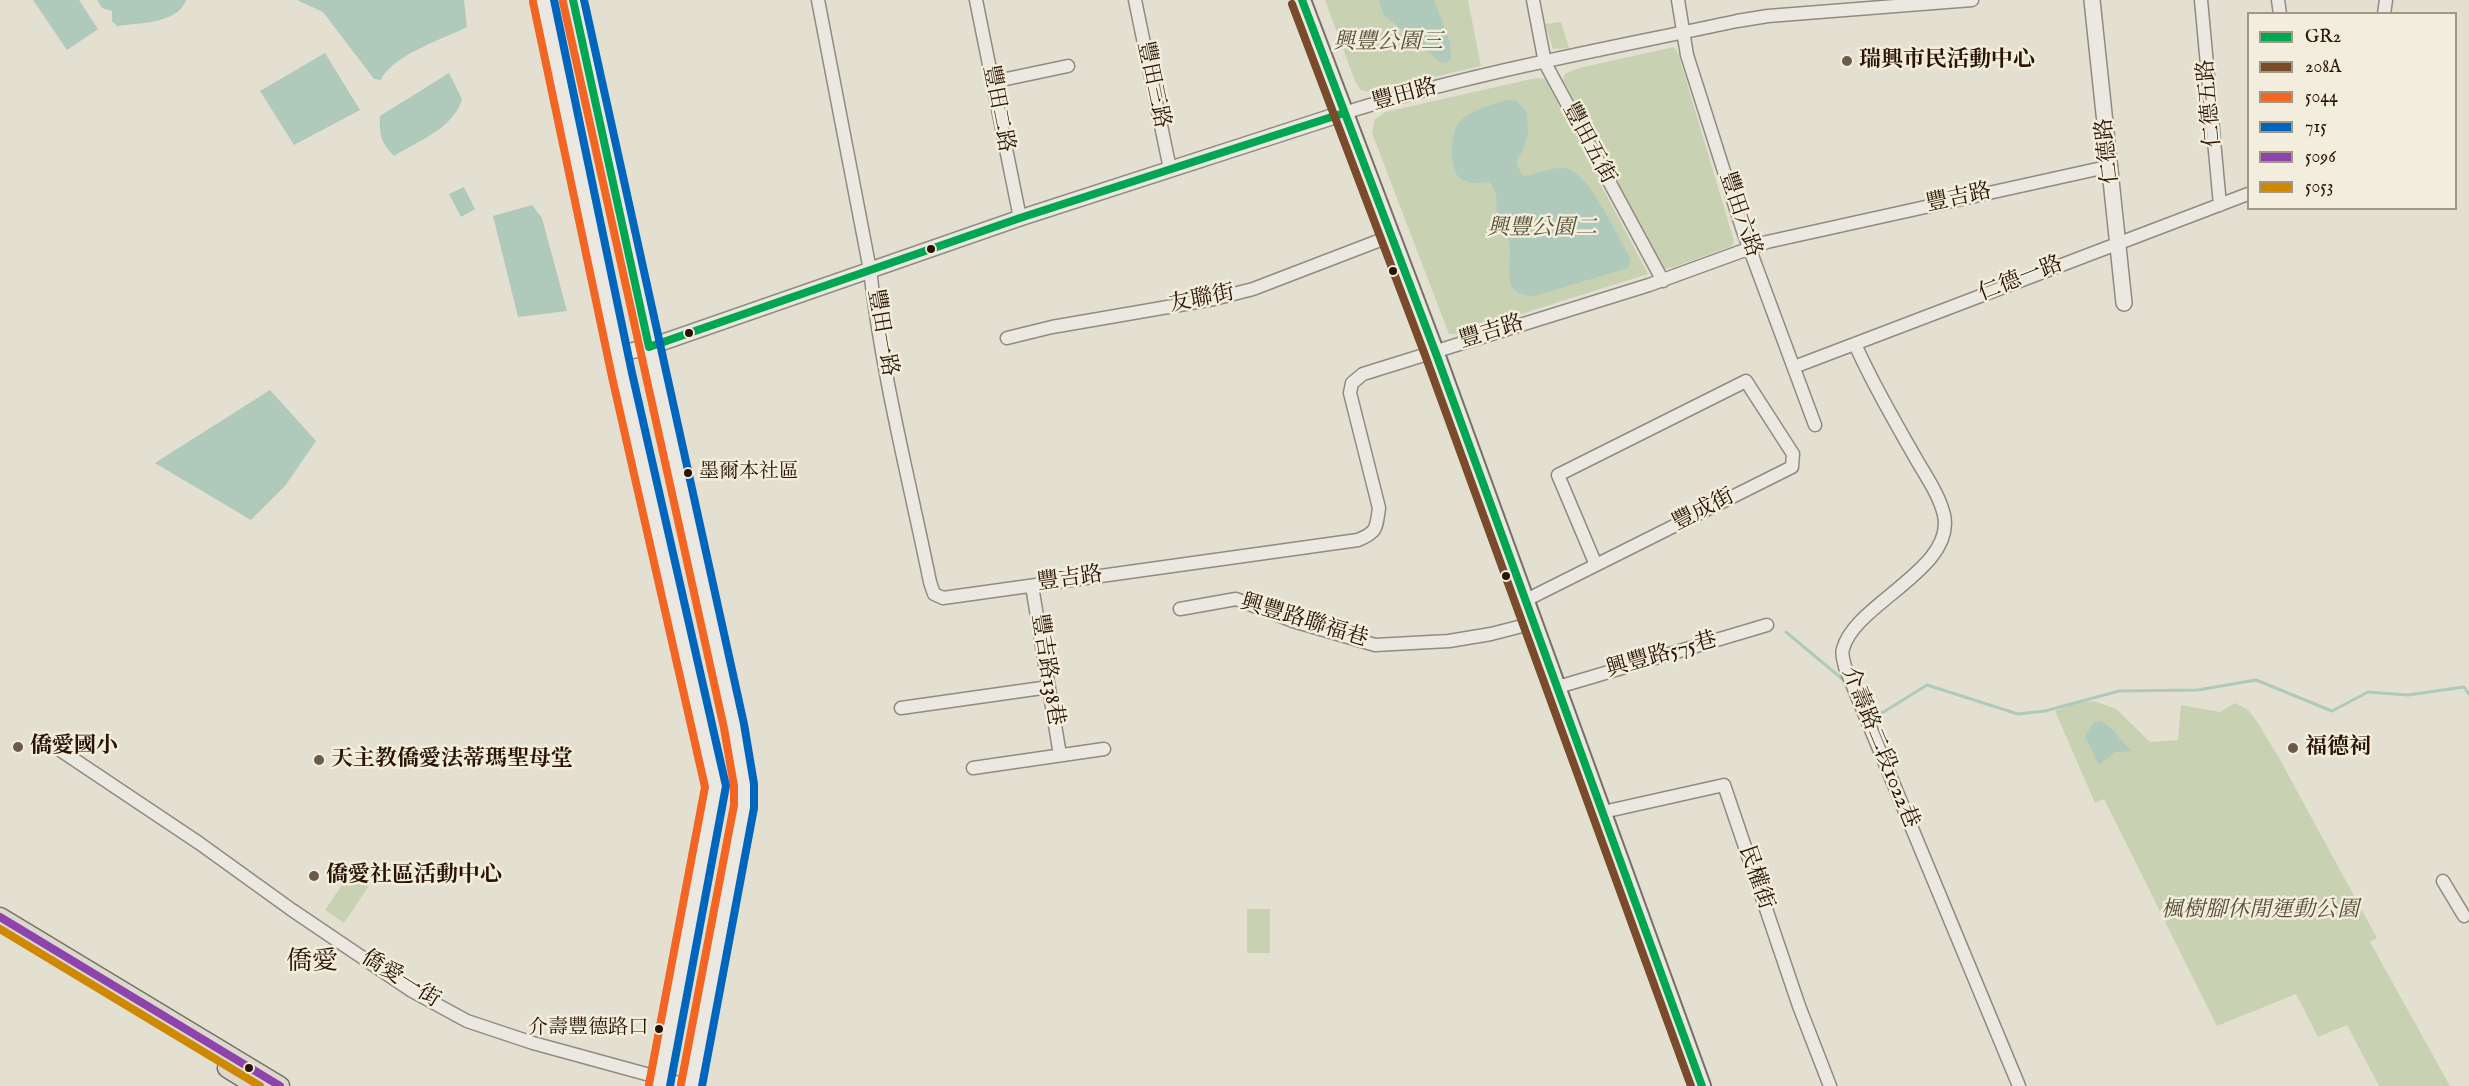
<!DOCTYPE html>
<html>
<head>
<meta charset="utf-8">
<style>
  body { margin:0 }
  #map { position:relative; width:2469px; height:1086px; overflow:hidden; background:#e3e0d1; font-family:"IM FELL English",serif }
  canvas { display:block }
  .legend { position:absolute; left:2247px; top:12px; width:210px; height:198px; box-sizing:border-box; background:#f2eddc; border:2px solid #a29684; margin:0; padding:8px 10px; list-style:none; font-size:18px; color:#2a1300 }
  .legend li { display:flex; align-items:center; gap:12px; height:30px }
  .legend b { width:30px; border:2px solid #a29684 }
</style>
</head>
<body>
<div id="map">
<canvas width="2469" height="1086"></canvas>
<ul class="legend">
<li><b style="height:8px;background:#00a651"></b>GR2</li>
<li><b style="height:8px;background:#7a4b2a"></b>208A</li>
<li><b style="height:8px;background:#f26522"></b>5044</li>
<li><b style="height:8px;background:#0065bd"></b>715</li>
<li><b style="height:8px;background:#8e44ad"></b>5096</li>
<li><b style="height:8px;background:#ce8900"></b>5053</li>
</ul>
</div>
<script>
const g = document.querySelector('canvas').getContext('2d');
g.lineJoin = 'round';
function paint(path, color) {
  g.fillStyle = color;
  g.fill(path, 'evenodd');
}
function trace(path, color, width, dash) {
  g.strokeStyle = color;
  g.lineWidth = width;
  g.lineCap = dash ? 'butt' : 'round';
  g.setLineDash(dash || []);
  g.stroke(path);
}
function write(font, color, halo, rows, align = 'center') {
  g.font = font + ' "IM FELL English","Noto Serif TC",serif';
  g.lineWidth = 5;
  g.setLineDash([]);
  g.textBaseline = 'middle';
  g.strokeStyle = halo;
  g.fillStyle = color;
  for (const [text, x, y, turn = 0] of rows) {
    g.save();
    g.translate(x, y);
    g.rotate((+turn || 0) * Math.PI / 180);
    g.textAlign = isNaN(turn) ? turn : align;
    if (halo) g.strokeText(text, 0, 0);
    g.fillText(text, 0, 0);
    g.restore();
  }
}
paint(new Path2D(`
  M1325,0H1468L1481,66L1370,92L1361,90L1355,81Z
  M1561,22L1569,48L1553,49L1545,24Z
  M1674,47L1678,53L1734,241L1732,246L1674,267L1664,269L1563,80L1565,74L1579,68Z
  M1536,78L1545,79L1648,274L1458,334H1449L1372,133L1375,119L1385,112Z
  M2094,701L2116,709L2150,742L2178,740L2181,705L2220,712L2235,703L2247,709L2254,717L2278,756L2377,938L2370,942L2450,1086H2379L2347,1025L2318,1037L2296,994L2217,1026L2104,799L2095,803L2055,711L2080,702Z
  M350,873L369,886L344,923L325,910Z
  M1247,909H1270V953H1247Z`), '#c9d1b3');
paint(new Path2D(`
  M33,0H79L98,29L67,50Z
  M97,0H186C178,24 138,23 117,26L112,21V11L102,8Z
  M297,0H464L467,27C443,39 391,56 381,80L374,79L323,12Z
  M1379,0H1434L1450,42L1451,59L1446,63L1440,62L1384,15Z
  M325,53L360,110L294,145L260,91Z
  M449,73L462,99C454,128 418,141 394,156C381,143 379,134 380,116Z
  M1508,100L1516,101L1527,113L1528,134L1522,152L1517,159V164L1522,176C1535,175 1550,167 1563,168C1588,168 1615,234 1629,255L1630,263L1628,268L1534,296C1527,295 1518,295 1513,288C1506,278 1511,259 1510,247C1509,235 1502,227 1498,216C1494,202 1501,196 1489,182C1479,183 1470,184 1461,179C1448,170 1450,133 1460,121C1471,110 1493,104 1508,100Z
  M464,187L475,209L461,217L449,194Z
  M532,205L542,218L567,311L518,317L493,216Z
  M270,390L316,441L285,486L251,520L155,463Z
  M2099,721C2114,726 2119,741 2132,751L2115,752L2099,765L2085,736L2093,723Z`), '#afc9ba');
trace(new Path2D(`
  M1786,632L1847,683
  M1863,697L1882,713L1927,685L2018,714L2045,711L2119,691L2198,690L2256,680L2332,711L2368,692L2408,695L2464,687L2469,694`), '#afc9ba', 3);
const minor = new Path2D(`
  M818,0L870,270C882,375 909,479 930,582L934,594L943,598L1358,540C1377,532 1376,529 1379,508L1350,393L1352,383L1363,374L1649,285L1767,242L2111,166
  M976,0L1020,218
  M1135,0L1170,169
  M1533,0L1545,63L1663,281
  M1678,0L1687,55L1743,231L1815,425
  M2201,0L2220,205
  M2278,0L2280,14
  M2384,14L2386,0
  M992,82L1068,66
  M1344,113C1471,73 1607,49 1737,21L1768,16L1972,0
  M1007,338L1052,327L1214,299L1253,289L1391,236
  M1855,344C1872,383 1894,420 1915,457C1925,475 1939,494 1944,515C1956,569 1854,604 1843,649C1841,655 1844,661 1845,667L2019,1086
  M1794,367L2248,194
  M1032,586L1060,755
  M1526,600L1792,467L1793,454L1746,381L1558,475L1596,565
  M1180,609L1236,599L1293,621L1375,645L1449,641L1491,634L1534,623
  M1558,687L1767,625
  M901,708L1049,687
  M48,742L199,843L292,910L412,991L467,1021L533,1043L690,1086
  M973,768L1104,749
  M1603,812L1724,785L1799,1006L1830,1086
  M2443,881L2464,916`);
const tertiary = new Path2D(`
  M2092,0L2124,303
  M617,354L649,347L1020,218L1344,113`);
const secondary = new Path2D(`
  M543,0L622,375L716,787L659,1086
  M573,0L734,726L744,785V806L691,1086
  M1302,0L1435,351L1702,1086`);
const primary = new Path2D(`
  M0,917L280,1086
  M227,1068L256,1086`);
trace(minor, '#908b81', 15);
trace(tertiary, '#908b81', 18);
trace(secondary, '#767066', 20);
trace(primary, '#767066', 21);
trace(minor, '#eae8e0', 12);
trace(tertiary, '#eae8e0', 15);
trace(secondary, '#eae8e0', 16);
trace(primary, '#ddd8cb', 18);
trace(new Path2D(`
  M573,0L649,347L1020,218L1344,113
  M1302,0L1435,351L1702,1086`), '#00a651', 8);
trace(new Path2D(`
  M1292,4L1425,355L1691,1086`), '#7a4b2a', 8);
trace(new Path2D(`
  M533,2L612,377L705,787L649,1084
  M563,2L724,728L734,786V805L681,1084`), '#f26522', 8);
trace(new Path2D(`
  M554,0L632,373L726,786L670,1086
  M584,0L744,724L754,784V808L702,1086`), '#0065bd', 8);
trace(new Path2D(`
  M0,917L280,1086`), '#8e44ad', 8);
trace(new Path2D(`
  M0,929L260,1086`), '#ce8900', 8);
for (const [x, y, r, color] of [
  [1847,61,6,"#6b5b49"],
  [931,249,5,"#2a1300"],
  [1393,271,5,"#2a1300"],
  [689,333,5,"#2a1300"],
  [688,473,5,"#2a1300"],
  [1506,576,5,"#2a1300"],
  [18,747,6,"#6b5b49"],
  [2293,748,6,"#6b5b49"],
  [319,760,6,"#6b5b49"],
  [314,876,6,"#6b5b49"],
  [659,1029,5,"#2a1300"],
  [249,1068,5,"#2a1300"]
]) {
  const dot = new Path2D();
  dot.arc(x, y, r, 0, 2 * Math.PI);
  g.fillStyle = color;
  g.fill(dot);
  trace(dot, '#f2eddc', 2);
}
write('20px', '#2a1300', '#f2eddc', [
  ["墨爾本社區",699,473],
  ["介壽豐德路口",648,1029,"right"]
], 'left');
write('italic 22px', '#5a5136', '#f2eddc', [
  ["興豐公園三",1388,43],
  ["興豐公園二",1542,229],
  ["楓樹腳休閒運動公園",2260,911]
]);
write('bold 22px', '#2a1300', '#f2eddc', [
  ["瑞興市民活動中心",1859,61],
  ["僑愛國小",30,747],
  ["福德祠",2305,748],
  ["天主教僑愛法蒂瑪聖母堂",331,760],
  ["僑愛社區活動中心",326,876]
], 'left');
write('22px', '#2a1300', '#f2eddc', [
  ["豐田三路",1152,85,78],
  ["豐田路",1405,96,-15],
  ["仁德五路",2211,103,-95],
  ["豐田二路",997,109,79],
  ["豐田五街",1588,144,62],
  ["仁德路",2109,151,-96],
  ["豐吉路",1959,199,-12],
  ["豐田六路",1739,215,71],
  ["仁德一路",2021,280,-21],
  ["友聯街",1202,300,-11],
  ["豐田一路",881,333,80],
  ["豐吉路",1492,333,-17],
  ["豐成街",1704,511,-27],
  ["豐吉路",1070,580,-8],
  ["興豐路聯福巷",1304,622,17],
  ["興豐路575巷",1662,656,-16],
  ["豐吉路138巷",1046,670,81],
  ["介壽路二段1022巷",1879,748,68],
  ["民權街",1755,878,71],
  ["僑愛一街",400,980,32]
]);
write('26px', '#2a1300', '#f2eddc', [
  ["僑愛",312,964]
]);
</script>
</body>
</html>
